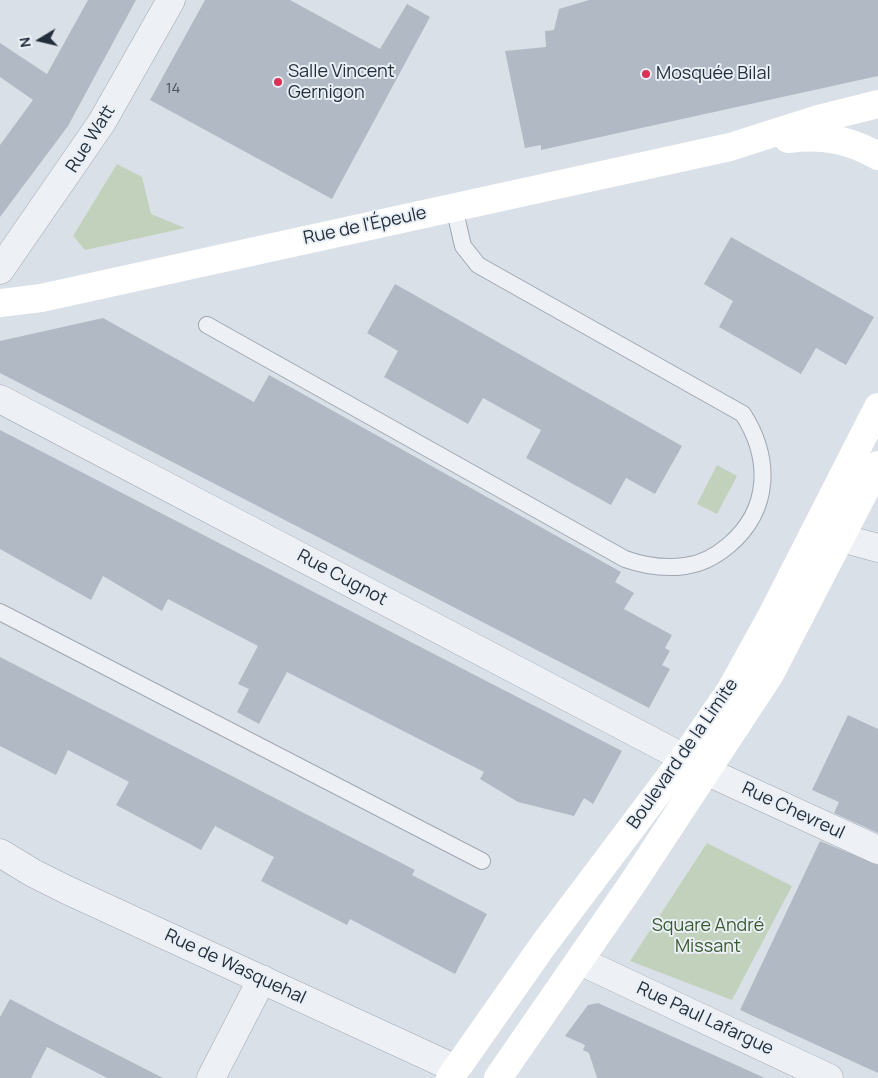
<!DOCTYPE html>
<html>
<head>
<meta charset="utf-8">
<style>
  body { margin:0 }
  #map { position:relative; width:878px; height:1078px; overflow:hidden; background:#dae0e7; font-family:Manrope,sans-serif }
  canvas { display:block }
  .north { position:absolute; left:15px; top:15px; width:50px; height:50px; -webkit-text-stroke:4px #e9eff4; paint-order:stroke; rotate:261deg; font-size:14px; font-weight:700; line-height:20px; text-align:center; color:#242f3d }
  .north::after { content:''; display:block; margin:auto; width:18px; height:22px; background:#242f3d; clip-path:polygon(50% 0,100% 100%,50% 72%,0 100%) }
</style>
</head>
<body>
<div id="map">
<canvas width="878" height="1078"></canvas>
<div class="north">N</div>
</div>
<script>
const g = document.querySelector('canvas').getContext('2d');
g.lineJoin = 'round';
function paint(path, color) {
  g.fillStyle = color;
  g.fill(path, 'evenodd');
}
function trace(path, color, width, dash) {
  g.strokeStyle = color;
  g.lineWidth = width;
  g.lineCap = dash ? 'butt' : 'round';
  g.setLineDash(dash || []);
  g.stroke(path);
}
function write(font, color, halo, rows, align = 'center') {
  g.font = font + ' Manrope,sans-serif';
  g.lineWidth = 4;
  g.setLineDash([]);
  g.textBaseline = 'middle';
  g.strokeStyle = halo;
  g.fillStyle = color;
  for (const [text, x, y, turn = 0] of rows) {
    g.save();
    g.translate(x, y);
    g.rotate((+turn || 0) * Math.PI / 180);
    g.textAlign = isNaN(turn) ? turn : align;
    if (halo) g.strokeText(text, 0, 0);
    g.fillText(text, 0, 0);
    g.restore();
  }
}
paint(new Path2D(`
  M117,164L142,177L151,214L185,228L85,250L73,236Z
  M717,465L737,476L717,514L697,504Z
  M707,843L792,886L732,1000L630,961Z`), '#c2d1bb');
paint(new Path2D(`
  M88,0H136L68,126L0,217V145L33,100L0,77V43L47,74Z
  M205,0H290L380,49L407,4L430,17L332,199L150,100Z
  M589,0H878V76L541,150V145L525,148L505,51L546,47L545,31L554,30L559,9Z
  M731,237L874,317L846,365L816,348L801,374L719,327L733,301L704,284Z
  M395,284L682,446L655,494L626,478L611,505L526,458L541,430L483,398L468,424L384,377L398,351L367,333Z
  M103,318L254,402L269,375L621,572L615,582L634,593L624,609L672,635L665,648L670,651L662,665L670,669L649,708L0,373V341Z
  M0,430L622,751L593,804L584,798L574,816L518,802L480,779L484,772L287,672L259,724L237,712L249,689L238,684L258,646L168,599L162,611L103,576L91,600L0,549Z
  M0,657L415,870L412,875L487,914L455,974L350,919L347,925L261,881L274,857L215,826L201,850L116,805L129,782L68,750L56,775L0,746Z
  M848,715L878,729V833L834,813L839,802L812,790Z
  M820,841L878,865V1073L740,1010Z
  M10,999L59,1025L163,1078H107L47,1047L31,1078H0V1017Z
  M598,1003L609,1008L765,1078H597L589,1053L583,1050L585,1045L565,1036L588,1005Z`), '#b1b9c4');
const lane = new Path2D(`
  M207,325L625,559C645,566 664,569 685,566C702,564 716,556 729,545C771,509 771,458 743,414L478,265L463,246L454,207
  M0,612L482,861`);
const street = new Path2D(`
  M0,270L102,122L171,0
  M0,399L684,758
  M841,538L878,548
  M708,772L878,850
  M0,853L33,873L67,890L456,1069
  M580,961L829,1078
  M211,1078L262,979`);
trace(lane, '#a0a7b1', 18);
trace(street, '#a0a7b1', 29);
trace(lane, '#edf0f5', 16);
trace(street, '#edf0f5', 28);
trace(new Path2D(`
  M788,139C823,135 848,139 878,156
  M0,303L41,298L730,147L818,119L878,104
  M450,1078L544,944L684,758L730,691L771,617L878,407
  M498,1078L632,884L770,674L878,465`), '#fff', 28);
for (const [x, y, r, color] of [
  [646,74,5,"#d93256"],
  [278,82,5,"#d93256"]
]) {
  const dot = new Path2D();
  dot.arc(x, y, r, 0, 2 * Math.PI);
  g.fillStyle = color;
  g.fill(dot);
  trace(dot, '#e9eff4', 2);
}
write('15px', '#47525f', null, [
  ["14",173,89]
]);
write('18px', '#242f3d', '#e9eff4', [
  ["Salle Vincent",288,72],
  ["Gernigon",288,93],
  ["Mosquée Bilal",656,74]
], 'left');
write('18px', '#242f3d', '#e9eff4', [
  ["Rue Watt",91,139,-58],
  ["Rue de l'Épeule",365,226,-12],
  ["Rue Cugnot",342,578,28],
  ["Boulevard de la Limite",683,754,-55],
  ["Rue Chevreul",793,811,25],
  ["Rue de Wasquehal",235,967,25],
  ["Rue Paul Lafargue",705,1019,25]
]);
write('18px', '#3a5a30', '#e9eff4', [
  ["Square André",708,926],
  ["Missant",708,947]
]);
</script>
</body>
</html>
